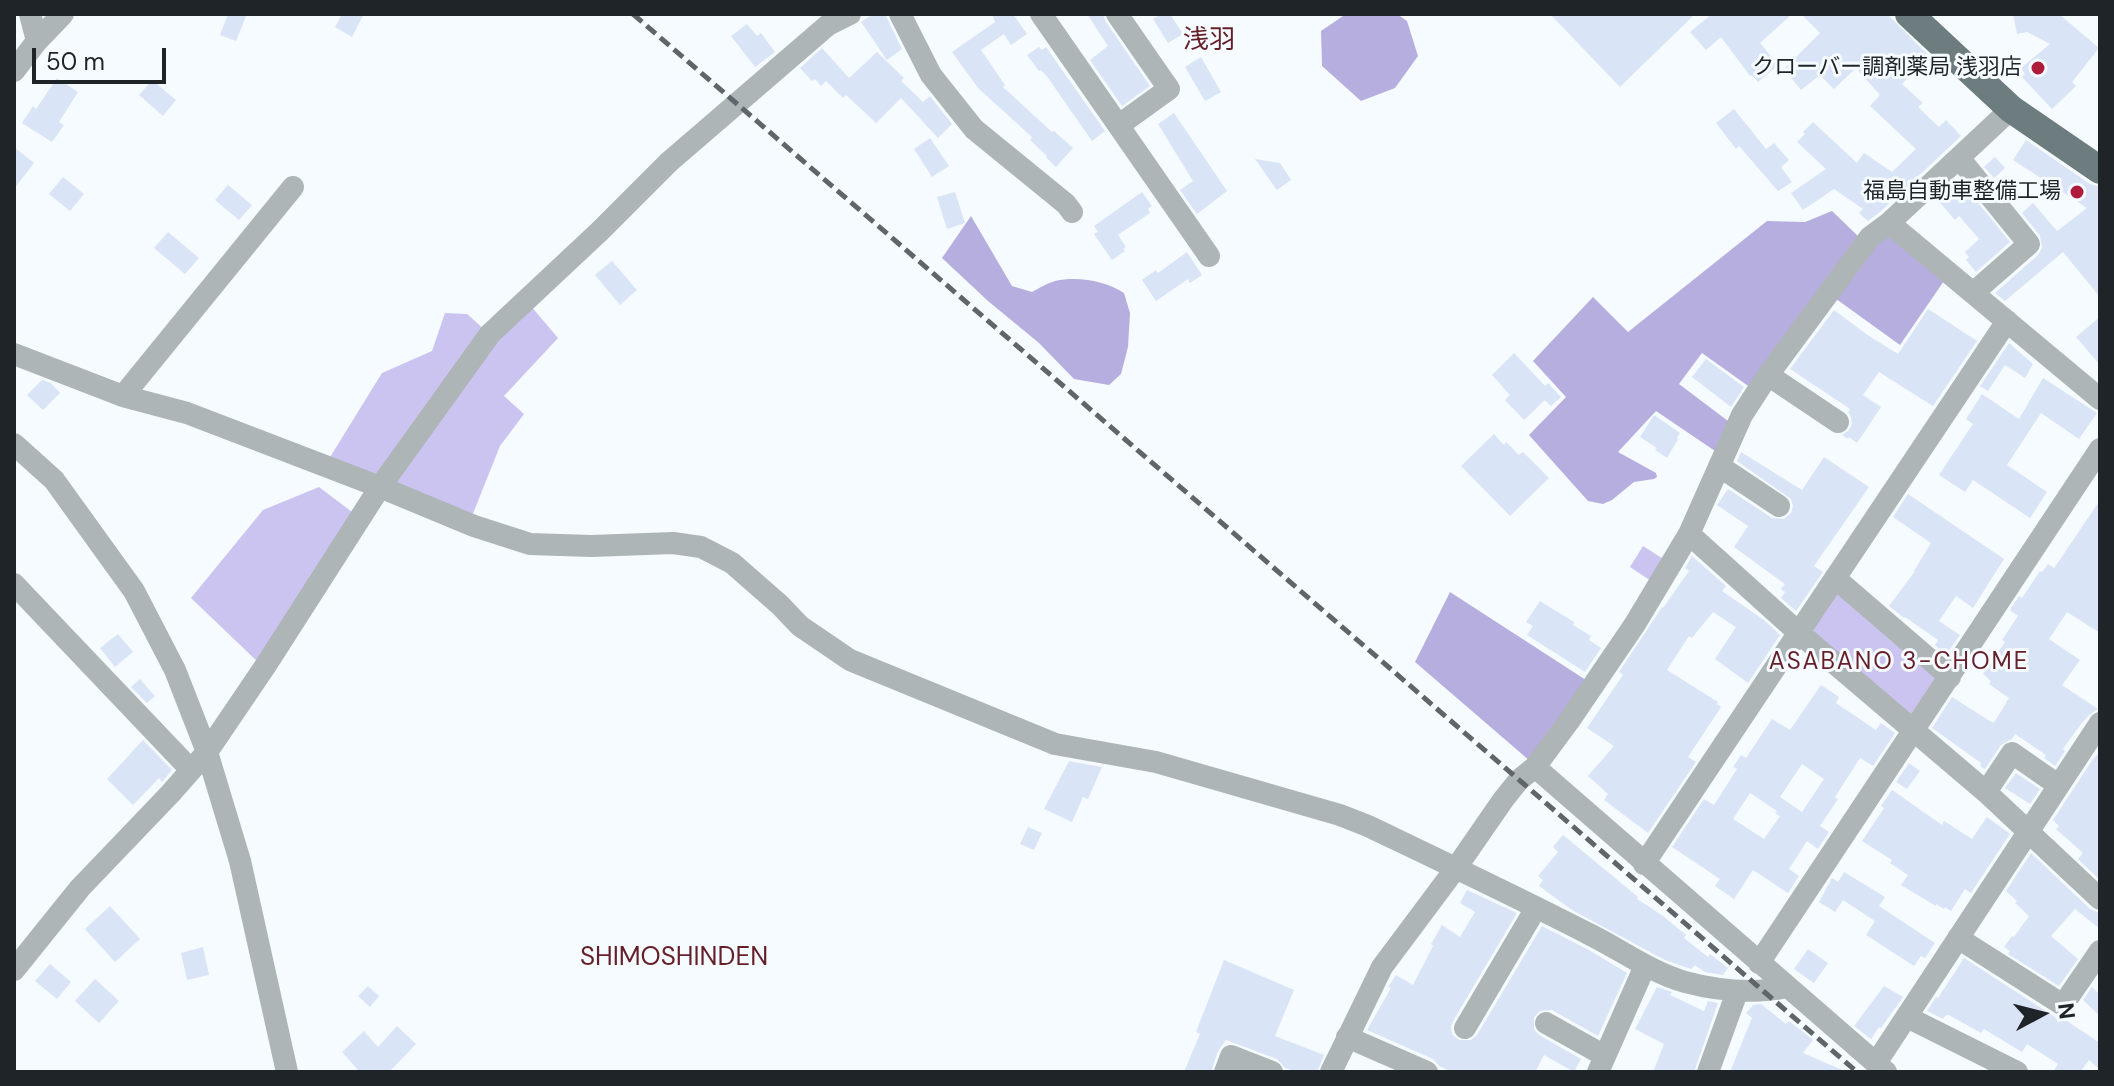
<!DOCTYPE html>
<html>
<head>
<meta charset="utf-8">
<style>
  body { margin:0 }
  #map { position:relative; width:2114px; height:1086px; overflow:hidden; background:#f5fbff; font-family:"DM Sans",sans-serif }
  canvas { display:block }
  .frame { position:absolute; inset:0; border:16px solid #1e2427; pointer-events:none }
  .north { position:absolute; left:2002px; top:974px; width:80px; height:80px; -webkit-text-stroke:6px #f5fbff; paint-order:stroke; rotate:83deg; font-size:22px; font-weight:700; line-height:32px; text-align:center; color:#1e2427 }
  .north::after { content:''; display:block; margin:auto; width:28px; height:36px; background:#1e2427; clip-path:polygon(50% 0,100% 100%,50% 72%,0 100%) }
  .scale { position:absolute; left:32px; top:48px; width:134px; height:36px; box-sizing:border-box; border:4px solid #1e2427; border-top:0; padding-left:10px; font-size:24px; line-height:28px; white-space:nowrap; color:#1e2427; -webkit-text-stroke:6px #f5fbff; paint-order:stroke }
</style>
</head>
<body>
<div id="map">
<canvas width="2114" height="1086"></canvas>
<div class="frame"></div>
<div class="north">N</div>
<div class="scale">50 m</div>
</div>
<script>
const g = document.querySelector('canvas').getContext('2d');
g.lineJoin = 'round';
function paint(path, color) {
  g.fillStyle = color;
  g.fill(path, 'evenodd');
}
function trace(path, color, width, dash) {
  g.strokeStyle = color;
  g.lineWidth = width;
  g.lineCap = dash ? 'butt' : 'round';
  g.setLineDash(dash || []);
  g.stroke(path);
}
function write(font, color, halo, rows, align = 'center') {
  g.font = font + ' "DM Sans","Noto Sans JP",sans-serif';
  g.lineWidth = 6;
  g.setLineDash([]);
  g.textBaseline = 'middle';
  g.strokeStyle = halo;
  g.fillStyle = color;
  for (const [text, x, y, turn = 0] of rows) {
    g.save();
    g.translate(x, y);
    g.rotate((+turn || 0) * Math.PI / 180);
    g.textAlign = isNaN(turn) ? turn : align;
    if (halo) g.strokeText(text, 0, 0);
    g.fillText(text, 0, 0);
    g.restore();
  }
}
paint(new Path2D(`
  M530,305L558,338L504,396L524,414L500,446L470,521L327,462L382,373L432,351L445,313L467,314L494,338Z
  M319,487L356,515L260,664L191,598L263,510Z
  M1643,546L1668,562L1654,583L1630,567Z
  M1837,591L1938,674L1915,716L1908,717L1814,635L1813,627Z`), '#cbc4f0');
paint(new Path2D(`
  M1346,14H1397L1407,21L1418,56L1395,88L1361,101L1322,66L1321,31Z
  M1832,211L1860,238L1751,388L1702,353L1679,384L1732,424L1718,453L1656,411L1618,452L1656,473L1657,477L1654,479L1634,482L1612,500L1603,504L1588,501L1529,435L1566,397L1533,361L1593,297L1628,332L1767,221L1805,222Z
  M971,216L1012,286L1032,292C1039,288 1048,283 1055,281C1079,276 1105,281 1124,293L1130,313L1128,347L1121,374L1109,385L1074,379L1039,343L988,301L942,258Z
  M1887,230L1946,278L1900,345L1832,296Z
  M1450,592L1589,682L1530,761L1415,662Z`), '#b7aee0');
paint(new Path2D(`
  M228,14H247L236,41L220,35Z
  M342,14H364L352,37L335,27Z
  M873,14H885L902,49L887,60L861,22Z
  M992,14H1013L1027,34L1011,45L1004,34L981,50L1005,85L1003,87L1052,132L1054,131L1073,148L1056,167L1046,157L1047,156L1030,140L1032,137L978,88L952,52L995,22Z
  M1087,14H1103L1106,22L1150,86L1122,106L1090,60L1108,46Z
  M1161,14H1170L1183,34L1168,43L1153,19Z
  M1550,14H1695L1620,87Z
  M1712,14H1792L1760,43L1778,65L1758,82L1752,75L1750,76L1721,37L1706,50L1690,32Z
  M1801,14H1887L1929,56L1902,84L1923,103L1918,107L1939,127L1946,120L1961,136L1880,212L1868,221L1859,213L1863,209L1834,189L1803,210L1791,193L1826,169L1797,142L1805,134L1803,132L1813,122L1857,163L1864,153L1892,172L1916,149L1870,106L1880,95L1856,68L1834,89L1820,75L1801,90L1784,69L1820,33Z
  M2013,14H2059L2099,48L2072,82L2076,86L2052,109L2022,77L2025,74L2021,68L2050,44L2027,32L2017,34Z
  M747,24L757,36L761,33L775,52L755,67L731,36Z
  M1039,47L1042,50L1046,47L1105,131L1092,141L1046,75L1041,70L1039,71L1027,55Z
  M822,48L849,78L877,52L904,78L901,81L923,102L930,96L952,124L938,138L901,98L876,123L846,95L843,98L826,81L821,86L815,79L812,81L800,68Z
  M1201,57L1221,92L1205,101L1185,67Z
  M57,78L78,92L59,122L64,125L52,142L22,123L33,106L36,109Z
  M152,80L176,100L163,116L139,95Z
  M1734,109L1766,149L1774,143L1789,160L1781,167L1792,182L1778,191L1739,146L1736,149L1716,123Z
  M1174,113L1227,191L1197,214L1180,190L1193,181L1158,124Z
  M930,138L949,166L932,177L914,149Z
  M2026,140L2090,184L2100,187V297L2063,252L2005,301L1995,293L2038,255L2042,248L2040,236L2022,213L2033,203L2057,231L2087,208L2013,160Z
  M14,147L34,163L14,189Z
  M1995,157L2005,168L1994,178L1984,167Z
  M1255,159L1280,163L1291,180L1277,190Z
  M63,177L84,194L70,211L49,194Z
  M1958,178L2010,242L1976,272L1966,260L1969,257L1965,252L1979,239L1959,216L1955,220L1936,198Z
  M228,185L252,205L239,220L215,200Z
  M955,192L965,223L947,229L937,197Z
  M1142,192L1152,206L1148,209L1150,213L1118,235L1126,247L1123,249L1125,251L1112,260L1094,234L1098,232L1094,226Z
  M168,232L199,258L185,274L154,248Z
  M1187,252L1202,275L1190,283L1188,279L1156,301L1142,280L1156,270L1158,273Z
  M612,261L637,290L620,305L595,275Z
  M1928,309L1977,341L1933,406L1879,372L1863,395L1881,407L1857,443L1849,437L1848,439L1842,435L1849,430L1852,424L1851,417L1848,412L1850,409L1790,369L1834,310L1866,334L1898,354Z
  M2100,317V365L2076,337Z
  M2009,343L2033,364L2025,378L2005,365L1988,391L1980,386Z
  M1514,353L1545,386L1548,383L1561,397L1551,406L1545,400L1524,420L1505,400L1510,395L1492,375Z
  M1706,359L1744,387L1731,407L1692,377Z
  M2043,378L2097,413L2079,439L2041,413L2007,465L2047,492L2030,518L1973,480L1965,492L1939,475L1973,424L1966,419L1982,394L2019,419Z
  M42,380L51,383L60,393L43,410L27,395Z
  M1654,415L1680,433L1677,438L1678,439L1667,458L1655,450L1657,448L1640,437Z
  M1494,434L1504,445L1506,442L1519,455L1523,452L1549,478L1510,516L1461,466Z
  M1741,452L1802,490L1824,457L1869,487L1814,566L1823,572L1796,611L1781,598L1785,592L1781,589L1785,584L1734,547L1748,526L1717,505L1728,489L1772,518L1784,519L1791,513L1793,506L1791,499L1737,461Z
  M1908,494L2004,559L1973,608L1956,596L1939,621L1960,635L1946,655L1935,645L1938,640L1905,617L1904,618L1889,606L1915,571H1914L1931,543L1893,517Z
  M2100,500V633L2067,612L2049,639L2080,660L2062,685L2098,709L2089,715L2081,724L2063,749L2065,751L2055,766L2044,758L2046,755L2015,734L2012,739L2001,745L1985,769L1980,766L1981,763L1932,728L1952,697L1993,723L1995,721L2009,698L1989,684L1991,681L1983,674L2005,642L2002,640L2018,616L2010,610L2019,596L2022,598L2040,571L2042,572L2048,564L2054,568L2057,564Z
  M1692,556L1726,586L1722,591L1764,620L1780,635L1748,683L1715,659L1736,627L1713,612L1692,638L1689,636L1667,670L1718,702L1717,704L1721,707L1688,757L1696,762L1648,833L1604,800L1608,794L1588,776L1614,746L1587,728L1623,675L1619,672L1662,607L1663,608L1689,571L1685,568Z
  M1540,601L1574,622L1573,625L1591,636L1589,640L1601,648L1585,672L1527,635L1533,626L1526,622Z
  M118,634L133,652L115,667L100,648Z
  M140,679L155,696L147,703L131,687Z
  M1821,685L1839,697L1836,703L1876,730L1881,723L1895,733L1873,766L1860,758L1835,797L1838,799L1820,826L1829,832L1818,849L1807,841L1789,869L1799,876L1788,893L1753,870L1734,899L1715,886L1720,879L1672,847L1704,799L1714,805L1737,769L1733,767L1741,755L1746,758L1772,719L1790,730ZM1802,764L1824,779L1802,812L1780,797ZM1750,793L1777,811L1775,813L1780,816L1764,839L1733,819Z
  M143,740L172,770L162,782L159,778L133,805L107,779Z
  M2100,752V880L2078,859L2083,853L2056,829L2059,826L2053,820L2093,759Z
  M1069,761L1102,767L1088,799L1083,797L1072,822L1044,809Z
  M1909,763L1920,771L1907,789L1896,782Z
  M2016,773L2040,789L2030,804L2005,788Z
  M1892,790L1942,825L1944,821L1972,839L1987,817L2010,834L1971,893L1965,889L1951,911L1945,907L1944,909L1936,904V906L1901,885L1908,875L1890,863L1892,860L1862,841L1884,808L1881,806Z
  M1028,827L1042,833L1034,850L1020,844Z
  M1563,835L1638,897L1637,899L1663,916L1686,935L1684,938L1708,957L1710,954L1728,968L1723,975L1705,972L1695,965L1691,969L1665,960L1572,910L1539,886L1543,880L1538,876L1558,852L1553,847Z
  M2031,853L2090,909L2100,913V929L2075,909L2051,936L2078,959L2059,986L2008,954L2010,951L2004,947L2012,936L2014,937L2029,916L2015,903L2017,901L2006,891Z
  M1844,872L1885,897L1879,906L1935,943L1925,958L1921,956L1914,966L1866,935L1875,921L1843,900L1835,912L1819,902L1832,878L1838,882Z
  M1467,890L1517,913L1453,1021L1451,1027L1452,1034L1459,1040H1471L1477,1035L1542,926L1589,950L1627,973L1598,1036L1552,1010L1540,1011L1534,1017V1029L1539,1035L1581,1059L1574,1072L1544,1055L1535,1072H1452L1439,1066L1433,1059L1367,1030L1391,988L1388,987L1396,975L1413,985L1433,946L1431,944L1442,925L1460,937L1475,912L1460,903Z
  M110,906L140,939L115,962L85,929Z
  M203,947L209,975L187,980L181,953Z
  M1808,949L1828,963L1814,983L1794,969Z
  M1964,958L2055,1017L2064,1019L2100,1043V1070L2089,1060L2080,1072H2053L2058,1064L2027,1044L2022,1052L1984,1029L1981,1033L1949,1015H1946L1943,1019L1927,1011L1936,997L1938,998Z
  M1224,960L1294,990L1275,1036L1324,1055L1317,1072H1297L1285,1068L1277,1059L1226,1040L1218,1051L1211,1072H1184L1200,1034L1196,1032Z
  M50,964L71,982L57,999L35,981Z
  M95,979L119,1001L99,1023L75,1001Z
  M368,986L379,996L370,1007L358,996Z
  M1884,986L1903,997L1881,1028L1879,1027L1871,1039L1854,1026Z
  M1657,987L1672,992L1670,995L1704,1011L1708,1001L1718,1003L1694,1072H1653L1664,1044L1635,1029Z
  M2092,987L2100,995V1016L2083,1000Z
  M1761,1004L1786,1024L1789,1021L1813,1040L1803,1053L1847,1072H1730L1752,1018L1746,1013L1753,1005Z
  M397,1026L416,1044L389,1072H360L342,1052L364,1031L378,1047Z`), '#dae4f7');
trace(new Path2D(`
  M30,14L37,41
  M900,14L931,75L974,129L1066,204L1072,212
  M1041,14L1209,256
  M1117,14L1169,89L1119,125
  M14,71L37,41L63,14
  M1960,159L2029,244L1973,293
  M1889,223L2100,399
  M14,354L123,396L187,413L380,487L474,526L530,544L591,546L673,543L701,547L732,563L780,605L800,626L850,660L1055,744L1156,762L1340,815L1368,826C1441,861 1515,896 1587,933C1620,949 1650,972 1685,982C1719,991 1754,994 1788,987
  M1768,375L1838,422
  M123,396L293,187
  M14,444L54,480L134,591L175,670L207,752L240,861L287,1072
  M1719,466L1779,506
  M1689,534L1799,633L1986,792L2100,899
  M1835,578L1950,677
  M14,584L191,770
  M1535,767L1886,1072
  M1986,792L2012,753L2058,785
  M1644,864L2007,321
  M1958,938L2063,1005L2100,951
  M1759,963L2100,449
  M14,970L80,888L170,794L207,752L266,665L380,487L490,334L600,231L669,162L828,25L850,14
  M1907,1017L2017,1072
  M1546,1023L1605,1056
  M1465,1028L1536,908
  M1347,1037L1427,1072
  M1876,1063L2100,723
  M1225,1072L1231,1056L1272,1072
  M1331,1072L1382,967L1456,868L1503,800L1519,780L1535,767L1569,721L1635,624L1689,534L1742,415L1768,375L1870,237L1889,223L2011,109
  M1598,1072L1645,966
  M1708,1072L1737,992`), '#adb5b7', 22);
trace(new Path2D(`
  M1909,14L2011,109L2100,170`), '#6d7c7f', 28);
trace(new Path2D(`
  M633,14L1857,1072`), '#5f6568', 5, [12, 6]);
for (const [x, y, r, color] of [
  [2038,68,8,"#af1b3b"],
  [2077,192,8,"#af1b3b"]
]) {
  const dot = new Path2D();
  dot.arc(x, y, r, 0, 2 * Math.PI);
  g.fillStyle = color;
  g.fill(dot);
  trace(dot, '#f5fbff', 3);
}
write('22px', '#1e2427', '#f5fbff', [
  ["クローバー調剤薬局 浅羽店",2022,68],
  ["福島自動車整備工場",2061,192]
], 'right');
g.letterSpacing = '2px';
write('24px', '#651f28', '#f5fbff', [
  ["ASABANO 3-CHOME",1899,663]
]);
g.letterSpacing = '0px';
write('26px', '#651f28', '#f5fbff', [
  ["浅羽",1209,41],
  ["SHIMOSHINDEN",674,958]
]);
</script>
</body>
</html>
